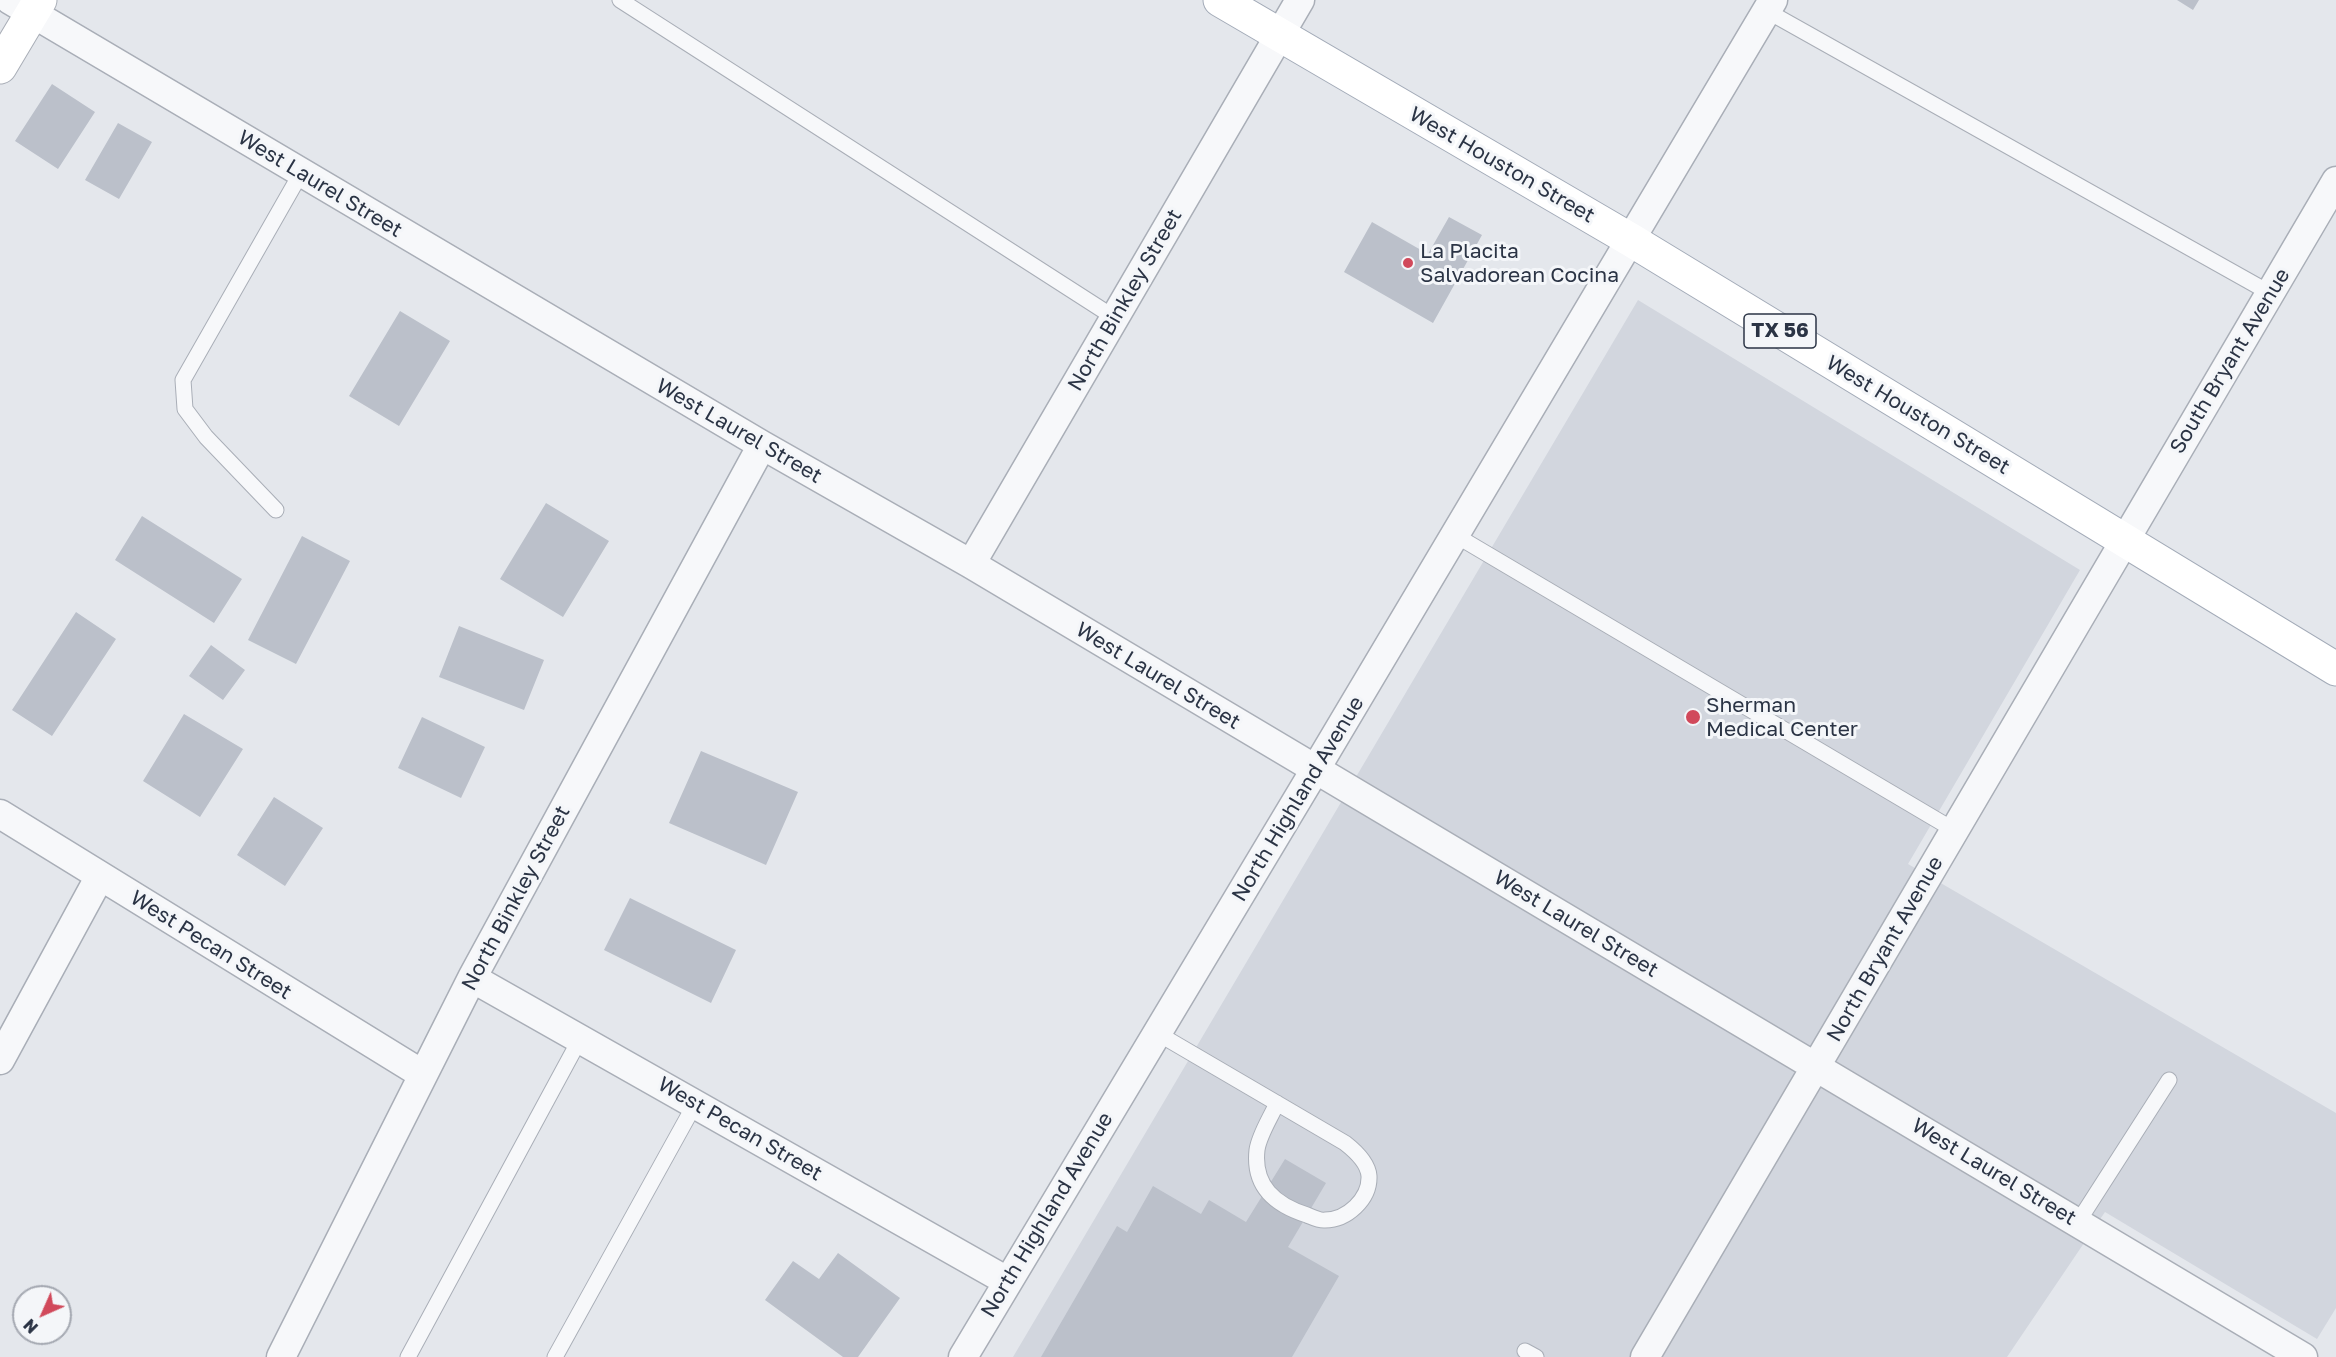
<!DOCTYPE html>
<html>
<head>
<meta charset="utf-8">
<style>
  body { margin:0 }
  #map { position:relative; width:2336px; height:1357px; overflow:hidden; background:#e4e7ec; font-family:"Golos Text",sans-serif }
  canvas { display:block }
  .north { position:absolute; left:12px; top:1285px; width:60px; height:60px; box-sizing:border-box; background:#f4f6f9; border:2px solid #a4a8b1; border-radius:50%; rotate:225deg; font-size:16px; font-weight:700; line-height:24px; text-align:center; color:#2b3445 }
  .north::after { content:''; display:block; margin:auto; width:21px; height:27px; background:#d1495b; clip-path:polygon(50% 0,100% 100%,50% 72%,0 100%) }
</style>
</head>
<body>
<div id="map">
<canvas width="2336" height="1357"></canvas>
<div class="north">N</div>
</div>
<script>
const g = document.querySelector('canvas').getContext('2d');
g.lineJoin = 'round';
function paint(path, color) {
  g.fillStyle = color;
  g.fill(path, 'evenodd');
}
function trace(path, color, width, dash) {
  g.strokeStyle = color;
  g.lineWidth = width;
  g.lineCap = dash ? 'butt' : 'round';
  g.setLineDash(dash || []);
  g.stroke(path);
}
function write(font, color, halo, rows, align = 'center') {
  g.font = font + ' "Golos Text",sans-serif';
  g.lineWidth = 6;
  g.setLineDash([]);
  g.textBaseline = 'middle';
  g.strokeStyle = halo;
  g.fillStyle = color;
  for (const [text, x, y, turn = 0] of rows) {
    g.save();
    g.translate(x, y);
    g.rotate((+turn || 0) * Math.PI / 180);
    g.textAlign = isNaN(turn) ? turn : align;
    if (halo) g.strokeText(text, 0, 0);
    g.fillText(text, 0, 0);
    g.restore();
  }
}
paint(new Path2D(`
  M1638,300L2080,570L1908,864L2336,1113V1308L2317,1339L2105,1212L2007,1357H1013Z`), '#d2d6de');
paint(new Path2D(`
  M2177,0H2199L2193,10Z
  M52,84L95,112L58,169L15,141Z
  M118,123L152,142L119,199L85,180Z
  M1449,217L1482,235L1433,323L1344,272L1372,222L1428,254Z
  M400,311L450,341L399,426L349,396Z
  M546,503L609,541L563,617L500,579Z
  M142,516L242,579L214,623L115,560Z
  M302,536L350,561L296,664L248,640Z
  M76,612L116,639L52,736L12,710Z
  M459,626L544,660L524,710L439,677Z
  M211,645L245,670L223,700L189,676Z
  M184,714L243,749L200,817L143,781Z
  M422,717L485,747L461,798L398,768Z
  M701,751L798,792L766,865L669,823Z
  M274,797L323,828L285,886L237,855Z
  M630,898L736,950L711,1003L604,950Z
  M1285,1159L1326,1183L1288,1247L1339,1276L1292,1357H1041L1117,1226L1127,1232L1153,1186L1201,1214L1209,1200L1246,1222Z
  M838,1253L900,1298L858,1357H843L765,1300L793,1261L819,1279Z`), '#bbc0ca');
const lane = new Path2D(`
  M620,0L1115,318
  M1767,11L2270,293
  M276,510L206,437L185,409L183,380L301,173
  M1455,535L1954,830
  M1157,1033L1345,1143C1354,1150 1368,1163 1369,1176C1370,1199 1347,1220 1325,1220C1320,1221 1312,1217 1307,1215C1275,1205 1253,1186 1257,1150C1259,1135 1271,1117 1277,1103
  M2078,1222L2169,1080
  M1525,1351L1536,1357
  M408,1357L580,1039
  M555,1357L695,1104`);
const street = new Path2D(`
  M10,0L762,445L971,564L2303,1357
  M971,564L1300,0
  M0,814L422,1074
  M472,978L1007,1281
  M0,1060L100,876
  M281,1357L472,978L762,445
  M963,1357L1315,770L1773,0
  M1645,1357L2336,181`);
const secondary = new Path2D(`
  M0,67L40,0`);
const primary = new Path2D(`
  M1220,0L1631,240L2336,669`);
trace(lane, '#a9aeb7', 17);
trace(street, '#a9aeb7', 31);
trace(secondary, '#a9aeb7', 35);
trace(primary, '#a3abb8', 35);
trace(lane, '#f7f8fa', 15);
trace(street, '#f7f8fa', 28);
trace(secondary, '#fff', 33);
trace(primary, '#fff', 33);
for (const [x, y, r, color] of [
  [1408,263,6,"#d1495b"],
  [1693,717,8,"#d1495b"]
]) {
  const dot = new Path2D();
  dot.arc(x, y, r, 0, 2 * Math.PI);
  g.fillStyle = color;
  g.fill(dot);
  trace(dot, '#f4f6f9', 2);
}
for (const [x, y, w] of [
  [1780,331,72]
]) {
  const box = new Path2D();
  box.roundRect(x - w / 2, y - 17, w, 34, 4.5);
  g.fillStyle = '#f4f6f9';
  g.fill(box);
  trace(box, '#2b3445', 1.5);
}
write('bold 20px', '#2b3445', null, [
  ["TX 56",1780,331]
]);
write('21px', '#2b3445', '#f4f6f9', [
  ["West Houston Street",1502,165,30],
  ["West Laurel Street",320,184,31],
  ["North Binkley Street",1125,300,-60],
  ["South Bryant Avenue",2230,361,-59],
  ["West Houston Street",1918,415,31],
  ["West Laurel Street",739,431,30],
  ["West Laurel Street",1158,676,31],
  ["North Highland Avenue",1298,799,-59],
  ["North Binkley Street",516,898,-62],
  ["West Laurel Street",1576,924,31],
  ["West Pecan Street",211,945,32],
  ["North Bryant Avenue",1885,949,-60],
  ["West Pecan Street",740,1129,30],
  ["West Laurel Street",1994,1172,31],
  ["North Highland Avenue",1047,1215,-59]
]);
write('21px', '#2b3445', '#f4f6f9', [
  ["La Placita",1420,251],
  ["Salvadorean Cocina",1420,275],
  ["Sherman",1706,705],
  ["Medical Center",1706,729]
], 'left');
</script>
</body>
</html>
